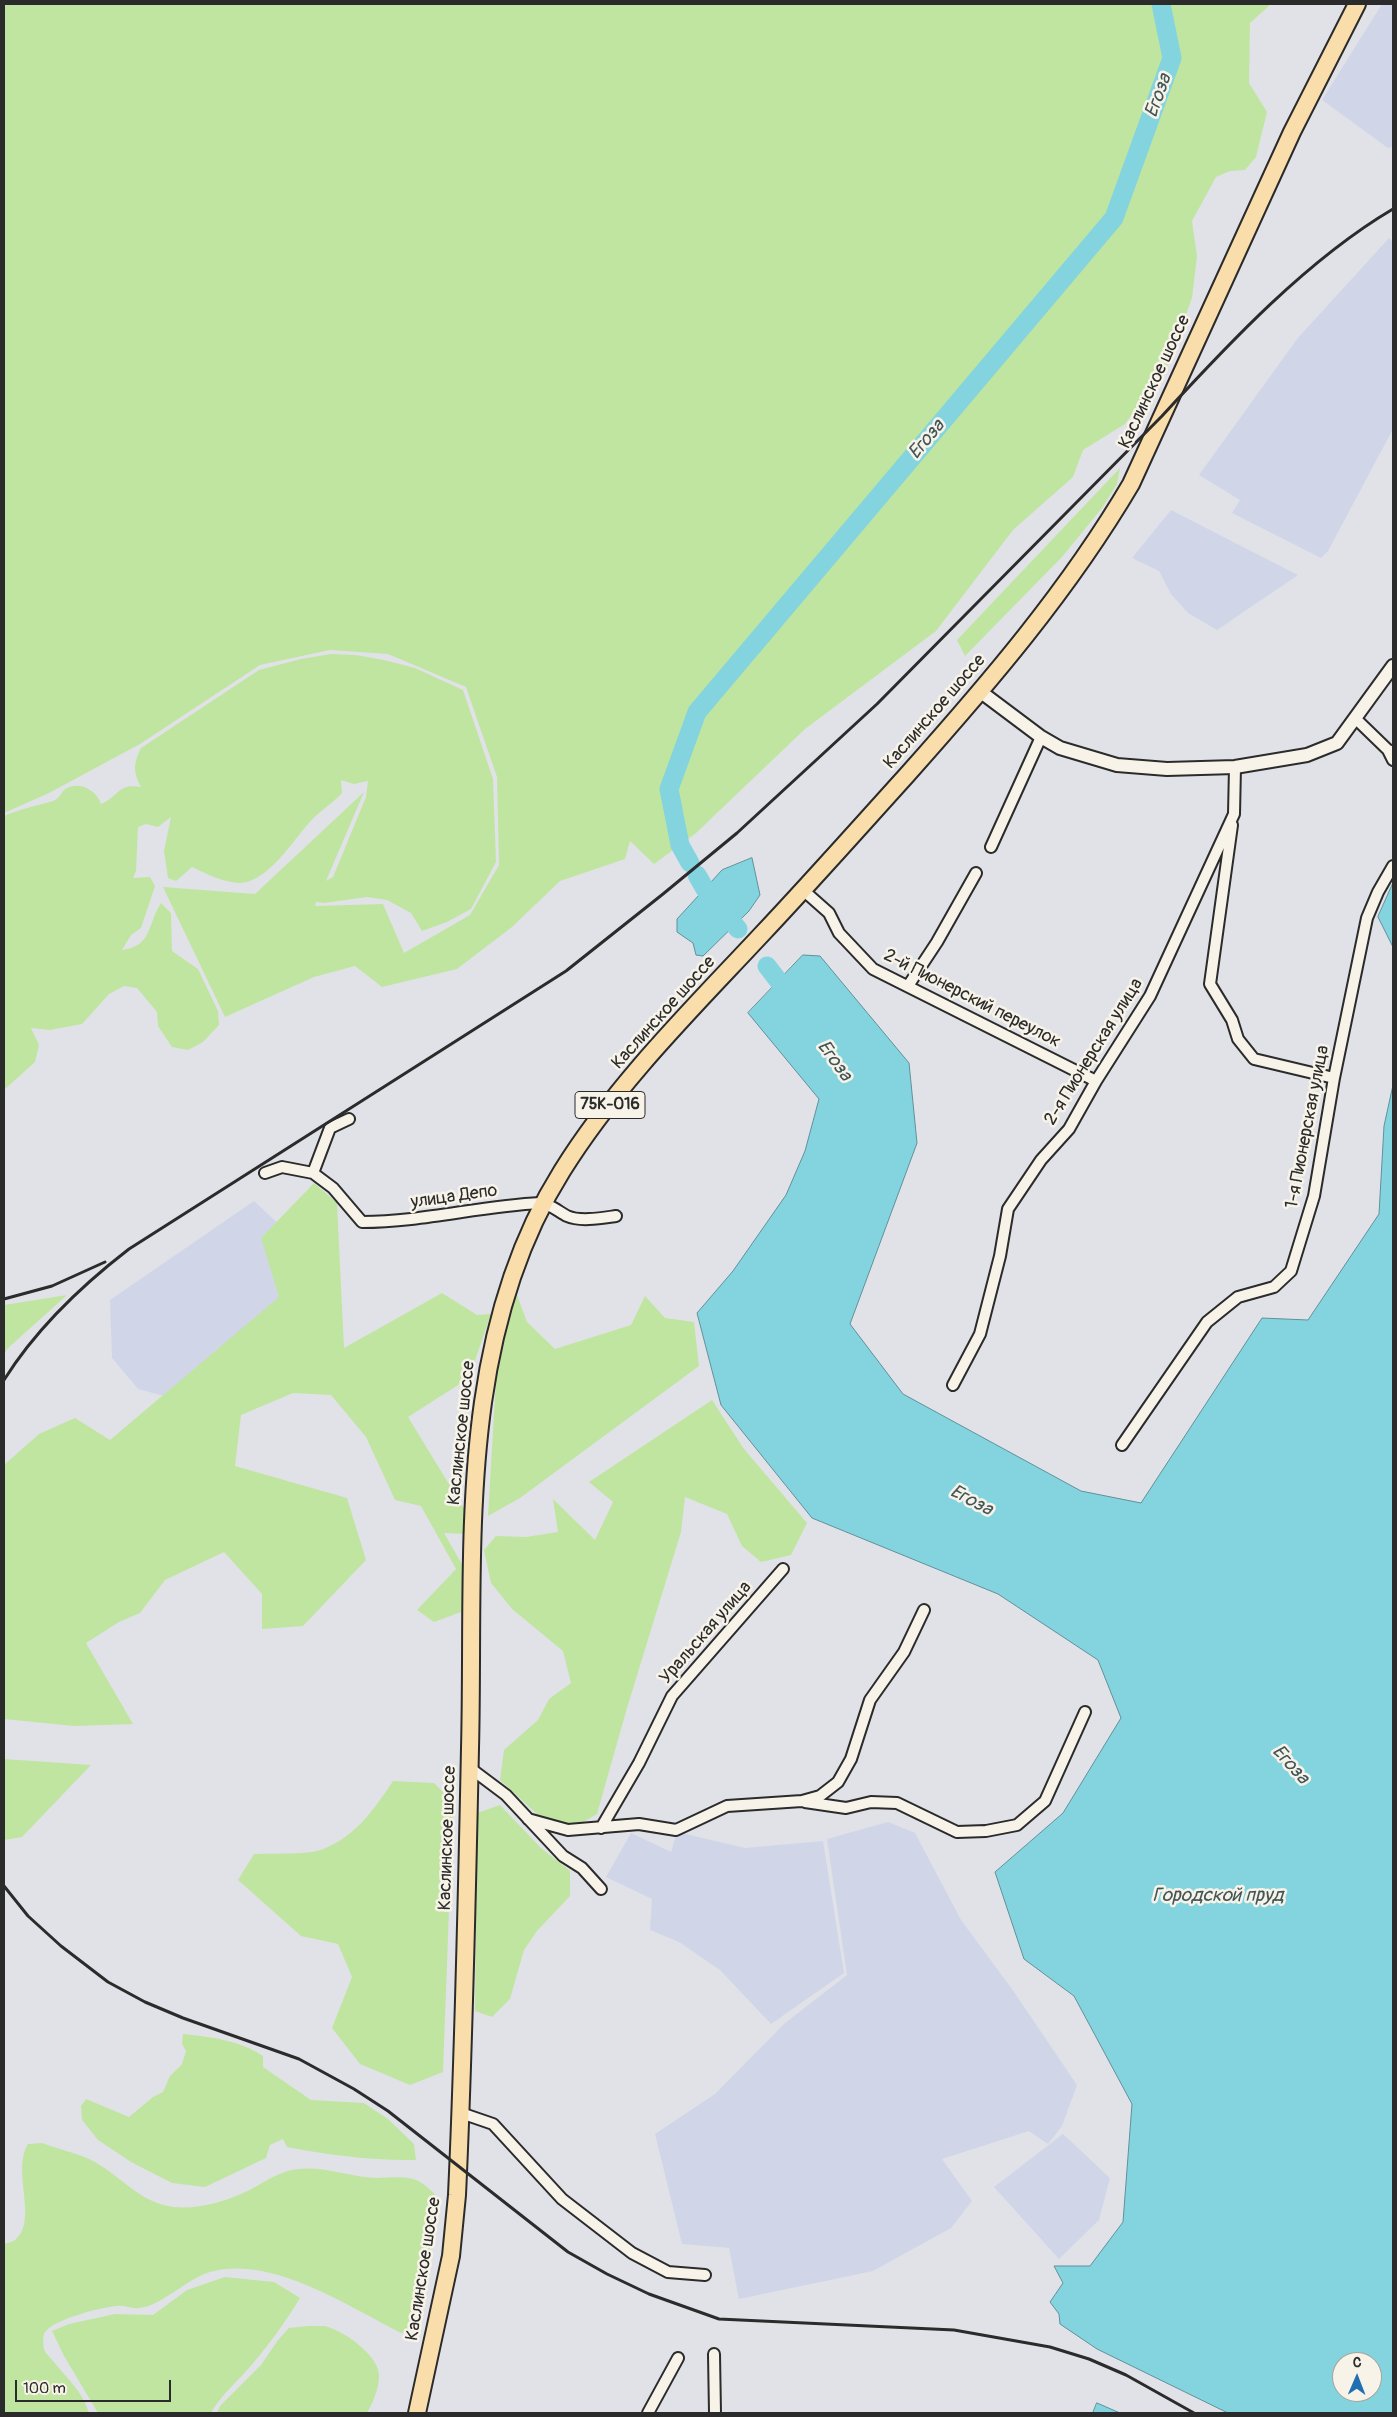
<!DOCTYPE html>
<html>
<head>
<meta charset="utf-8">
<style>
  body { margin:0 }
  #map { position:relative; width:1397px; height:2417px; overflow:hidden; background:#e0e2e8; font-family:Pangolin,sans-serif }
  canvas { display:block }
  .frame { position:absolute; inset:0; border:5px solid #2b2b2b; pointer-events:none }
  .north { position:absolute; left:1332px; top:2352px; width:50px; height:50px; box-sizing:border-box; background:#f7f3e8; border:1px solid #a5a39c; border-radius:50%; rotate:1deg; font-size:14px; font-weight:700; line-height:20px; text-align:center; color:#2b2b2b }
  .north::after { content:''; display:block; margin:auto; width:18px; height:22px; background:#1f6fb2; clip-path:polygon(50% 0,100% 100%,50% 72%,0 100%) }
  .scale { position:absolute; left:15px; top:2380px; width:156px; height:22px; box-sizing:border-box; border:2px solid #2b2b2b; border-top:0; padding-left:6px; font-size:15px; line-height:18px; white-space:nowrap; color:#2b2b2b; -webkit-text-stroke:4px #f7f3e8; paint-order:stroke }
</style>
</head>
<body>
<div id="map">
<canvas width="1397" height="2417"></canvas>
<div class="frame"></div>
<div class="north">С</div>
<div class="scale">100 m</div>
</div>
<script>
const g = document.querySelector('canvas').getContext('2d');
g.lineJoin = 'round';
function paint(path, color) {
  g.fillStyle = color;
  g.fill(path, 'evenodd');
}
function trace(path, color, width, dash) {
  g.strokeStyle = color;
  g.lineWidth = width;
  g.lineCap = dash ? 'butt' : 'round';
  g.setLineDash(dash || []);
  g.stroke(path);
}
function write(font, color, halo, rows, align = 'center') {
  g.font = font + ' Pangolin,sans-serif';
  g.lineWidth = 5;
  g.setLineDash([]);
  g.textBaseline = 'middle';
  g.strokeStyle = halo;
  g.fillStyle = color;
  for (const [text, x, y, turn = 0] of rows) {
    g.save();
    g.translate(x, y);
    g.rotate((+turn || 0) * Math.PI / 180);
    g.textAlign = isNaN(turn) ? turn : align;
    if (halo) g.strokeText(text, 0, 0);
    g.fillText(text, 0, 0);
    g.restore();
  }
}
paint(new Path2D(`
  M1382,4H1393V147L1388,148L1322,100Z
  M1389,238L1393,242V429L1328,551L1321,558L1232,513L1240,500L1199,475L1297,339Z
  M1171,510L1245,548L1298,575L1217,630L1188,613L1171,594L1159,571L1132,558Z
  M254,1201L285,1230L289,1304L183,1401L138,1389L112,1358L110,1300Z
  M888,1822L915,1833L961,1920L1012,1989L1077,2085L1062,2126L1048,2144L1029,2131L942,2159L972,2201L951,2228L873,2271L739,2299L729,2248L682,2244L655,2134L715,2094L785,2023L847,1975L827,1839Z
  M677,1832L745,1848L823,1841L844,1973L771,2024L720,1970L679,1942L650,1930L652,1899L606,1877L631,1833L671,1852Z
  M1063,2134L1110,2178L1099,2220L1059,2259L994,2187Z`), '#d0d6e8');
paint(new Path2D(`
  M4,4H1271L1250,23L1249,83L1267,112L1256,157L1245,170L1230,171L1216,177L1192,221L1197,256L1192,298L1168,365L1125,424L1083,450L1073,477L1013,530L936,631L805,729L696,833L654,864L630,841L625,859L560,881L512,927L457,969L382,987L355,966L314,977L225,1017L163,887L255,894L364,792L326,881L333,877L366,797L368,781L354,784L341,780L342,793C332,804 317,813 308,824C292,842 267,883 239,883C222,882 207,874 192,867L176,881L168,878L164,851L171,817L158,827L146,824L138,827L136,871L133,878L150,877L155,886L141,928L131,935L122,950C153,946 147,924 161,903L171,913L172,951L198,969L218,1011L219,1025L203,1042L188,1050L172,1047L158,1026L157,1012L137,988L124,986L109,994L82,1024L50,1030L31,1028L39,1045L35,1062L4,1090V816C20,809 36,806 53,801C60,799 61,791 67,788C81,781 97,791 101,804C120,796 117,783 141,787C133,773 133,763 141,748L259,670L301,659L331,654L356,655L384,660L415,668L463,690L493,779L496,862L471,909L447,922L422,931L411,913L387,900L367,897L324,903L316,902L315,906L383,904L404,953L470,915L499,865L497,777L466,687L388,654L330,650L260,665L140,744L49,793L4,813Z
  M1120,468L1117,484L1102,508L1062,557L965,656L957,640Z
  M314,1183L337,1203L344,1348L442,1293L477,1315L491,1314L469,1378L408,1417L466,1512L465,1534L444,1533L463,1566L461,1612L434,1622L417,1610L456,1569L421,1506L395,1500L366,1437L331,1395L293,1393L241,1415L235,1466L347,1498L366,1560L303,1626L262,1629V1594L224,1552L165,1580L140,1613L119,1622L86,1643L133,1724L74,1726L4,1719V1465L39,1434L75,1418L110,1440L279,1297L261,1238Z
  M67,1295L7,1349L4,1355V1305Z
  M517,1295L527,1322L555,1349L631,1325L645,1296L665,1318L694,1322L699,1366L520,1498L488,1516L498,1346Z
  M712,1400L744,1449L807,1523L791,1555L761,1562L742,1546L727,1514L685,1497L681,1532L627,1708L597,1814L573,1828L537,1814L500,1780L504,1750L538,1720L549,1699L571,1683L563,1651L512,1609L491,1583L484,1550L496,1536L526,1537L558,1532L553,1499L595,1540L613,1502L589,1482Z
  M4,1759L91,1765L22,1837L4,1840Z
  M393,1781L434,1783L453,1802L443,2072L410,2085L360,2064L332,2028L352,1977L338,1944L301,1936L238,1880L254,1854C272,1853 299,1855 317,1851C352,1841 374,1810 393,1781Z
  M500,1805L541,1848L570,1871V1896L537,1931L524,1950L510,1999L492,2017L475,2011L477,1813Z
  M183,2034C211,2037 239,2040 263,2056V2067L311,2100L364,2103L388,2119L414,2144L416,2160C374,2161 329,2155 287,2147L283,2139L270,2145L266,2158L205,2187L172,2183L131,2162L98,2140L82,2120L81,2106L86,2099L129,2117L153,2097L163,2092L170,2076L182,2064L186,2051L182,2044Z
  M42,2143C57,2149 74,2152 89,2159C119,2173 138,2203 174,2207C196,2209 220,2203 241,2194C256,2188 269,2177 285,2172C315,2162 346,2177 376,2178C389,2178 400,2176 413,2179C423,2182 431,2190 437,2197V2213L419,2313L412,2328L401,2333C347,2306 272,2255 210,2272C186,2279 162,2306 139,2308C132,2309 124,2305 117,2306C102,2307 50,2320 44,2334C43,2337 43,2345 44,2349C45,2353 50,2357 53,2361C66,2377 83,2392 89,2413H4V2244C7,2243 12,2242 15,2240C39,2221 11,2171 28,2144Z
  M225,2277L274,2282L300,2298C286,2321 271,2342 254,2362C240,2380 222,2393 211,2413H98L64,2356L52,2331L69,2324L115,2314L153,2315L187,2290Z
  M308,2326C313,2326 319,2326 324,2326C342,2329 380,2356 379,2376C379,2389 373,2402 367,2413H217L220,2406L261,2365L278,2340L289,2328Z`), '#c0e5a0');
const water = new Path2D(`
  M752,858L760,895L749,911L703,956L696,955L693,943L677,932V919L722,870Z
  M1393,883V947L1378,917Z
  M803,955L820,956L909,1063L917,1143L850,1324L903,1394L1081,1491L1141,1503L1262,1318L1308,1320L1379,1214L1384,1126L1393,1085V2413H1228L1097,2349L1060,2324L1059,2314L1050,2302L1063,2283L1054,2266H1090L1123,2222L1132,2104L1074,1996L1024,1959L995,1872L1063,1813L1121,1718L1098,1660L998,1594L812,1518L721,1405L697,1313L733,1271L786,1195L805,1151L819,1099L748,1013ZM1342,2362H1372V2392H1342Z
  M1097,2403L1120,2413H1093Z`);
paint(water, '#84d4e0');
trace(water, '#609098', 1);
trace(new Path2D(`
  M690,863L680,845L669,789L697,712L1114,218L1172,58L1161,4
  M697,875L705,889L738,929
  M767,966L794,1001`), '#84d4e0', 19);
const minor = new Path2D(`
  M1356,719L1388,750
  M1393,752L1388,750L1393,760
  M1232,825L1210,984L1232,1020L1238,1039L1254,1059L1334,1078
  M991,847L1041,737
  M803,890L829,913L839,933L873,969L1096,1081
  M908,986L937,942L976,873
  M349,1119L330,1128L313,1173L333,1188L362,1222C422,1222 480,1206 540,1203C549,1203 559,1212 567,1216C580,1222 602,1218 616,1216
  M265,1173L282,1167L313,1173
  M953,1385L980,1334L1000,1256L1008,1209L1041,1160L1069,1129L1096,1081L1150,996L1234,814L1235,767
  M1122,1445L1207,1322L1238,1297L1274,1287L1291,1271L1314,1196L1334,1078L1367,918L1378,892L1393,866
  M470,1768L506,1795L563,1856L582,1868L601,1889
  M805,1802L846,1808L871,1802L897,1803L957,1832L986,1831L1017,1825L1045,1801L1085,1712
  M528,1819L568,1830L639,1824L676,1830L727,1806L802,1801L820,1796L838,1782L851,1759L870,1700L904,1652L924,1610
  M601,1828L639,1763L672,1696L783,1569
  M461,2113L493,2124L562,2199L632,2253L668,2272L705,2275
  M714,2354L715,2413
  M648,2413L678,2358`);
const tertiary = new Path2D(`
  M981,692L1041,737L1060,748L1117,765L1167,769L1235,767L1307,755L1337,743L1393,666`);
const primary = new Path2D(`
  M417,2413L451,2256L457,2195C464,2046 467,1897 470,1748C475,1555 454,1343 562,1171C616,1084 692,1009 762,934C811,882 858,829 906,776C988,684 1068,591 1131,484L1292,132L1357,4`);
trace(minor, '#2b2b2b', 14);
trace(tertiary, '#2b2b2b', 16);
trace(primary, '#2b2b2b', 20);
trace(minor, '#f7f3e8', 10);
trace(tertiary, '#f7f3e8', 12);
trace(primary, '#f9deab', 16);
trace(new Path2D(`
  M4,1299L52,1286L105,1262
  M4,1380C36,1329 81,1286 129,1249L566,971L663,894L737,833L877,704L1162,416C1229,343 1308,259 1393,209
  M4,1886L28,1916L61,1946L108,1982L145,2002L183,2018L299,2059L354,2089L388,2111L568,2252L607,2274L649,2294L719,2319L954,2330L1050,2347L1089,2359L1126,2375L1194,2413`), '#2b2b2b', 3);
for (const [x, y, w] of [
  [610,1105,70]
]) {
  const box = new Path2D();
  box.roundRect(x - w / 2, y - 13.5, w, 27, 4);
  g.fillStyle = '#f7f3e8';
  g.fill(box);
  trace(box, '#2b2b2b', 1);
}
write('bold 16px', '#2b2b2b', null, [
  ["75К-016",610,1105]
]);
write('18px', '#2b2b2b', '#f7f3e8', [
  ["Каслинское шоссе",1155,382,-65],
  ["Каслинское шоссе",935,712,-49],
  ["2-й Пионерский переулок",972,999,27],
  ["Каслинское шоссе",664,1013,-48],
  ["2-я Пионерская улица",1094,1052,-58],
  ["1-я Пионерская улица",1308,1127,-79],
  ["улица Депо",454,1197,-8],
  ["Каслинское шоссе",462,1433,-84],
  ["Уральская улица",706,1633,-49],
  ["Каслинское шоссе",448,1838,-88],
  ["Каслинское шоссе",424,2269,-81]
]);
write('italic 19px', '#415558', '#f7f3e8', [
  ["Егоза",1159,96,-70],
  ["Егоза",927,440,-50],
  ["Егоза",834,1061,54],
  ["Егоза",971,1501,28],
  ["Егоза",1290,1765,48],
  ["Городской пруд",1218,1896]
]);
</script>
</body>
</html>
